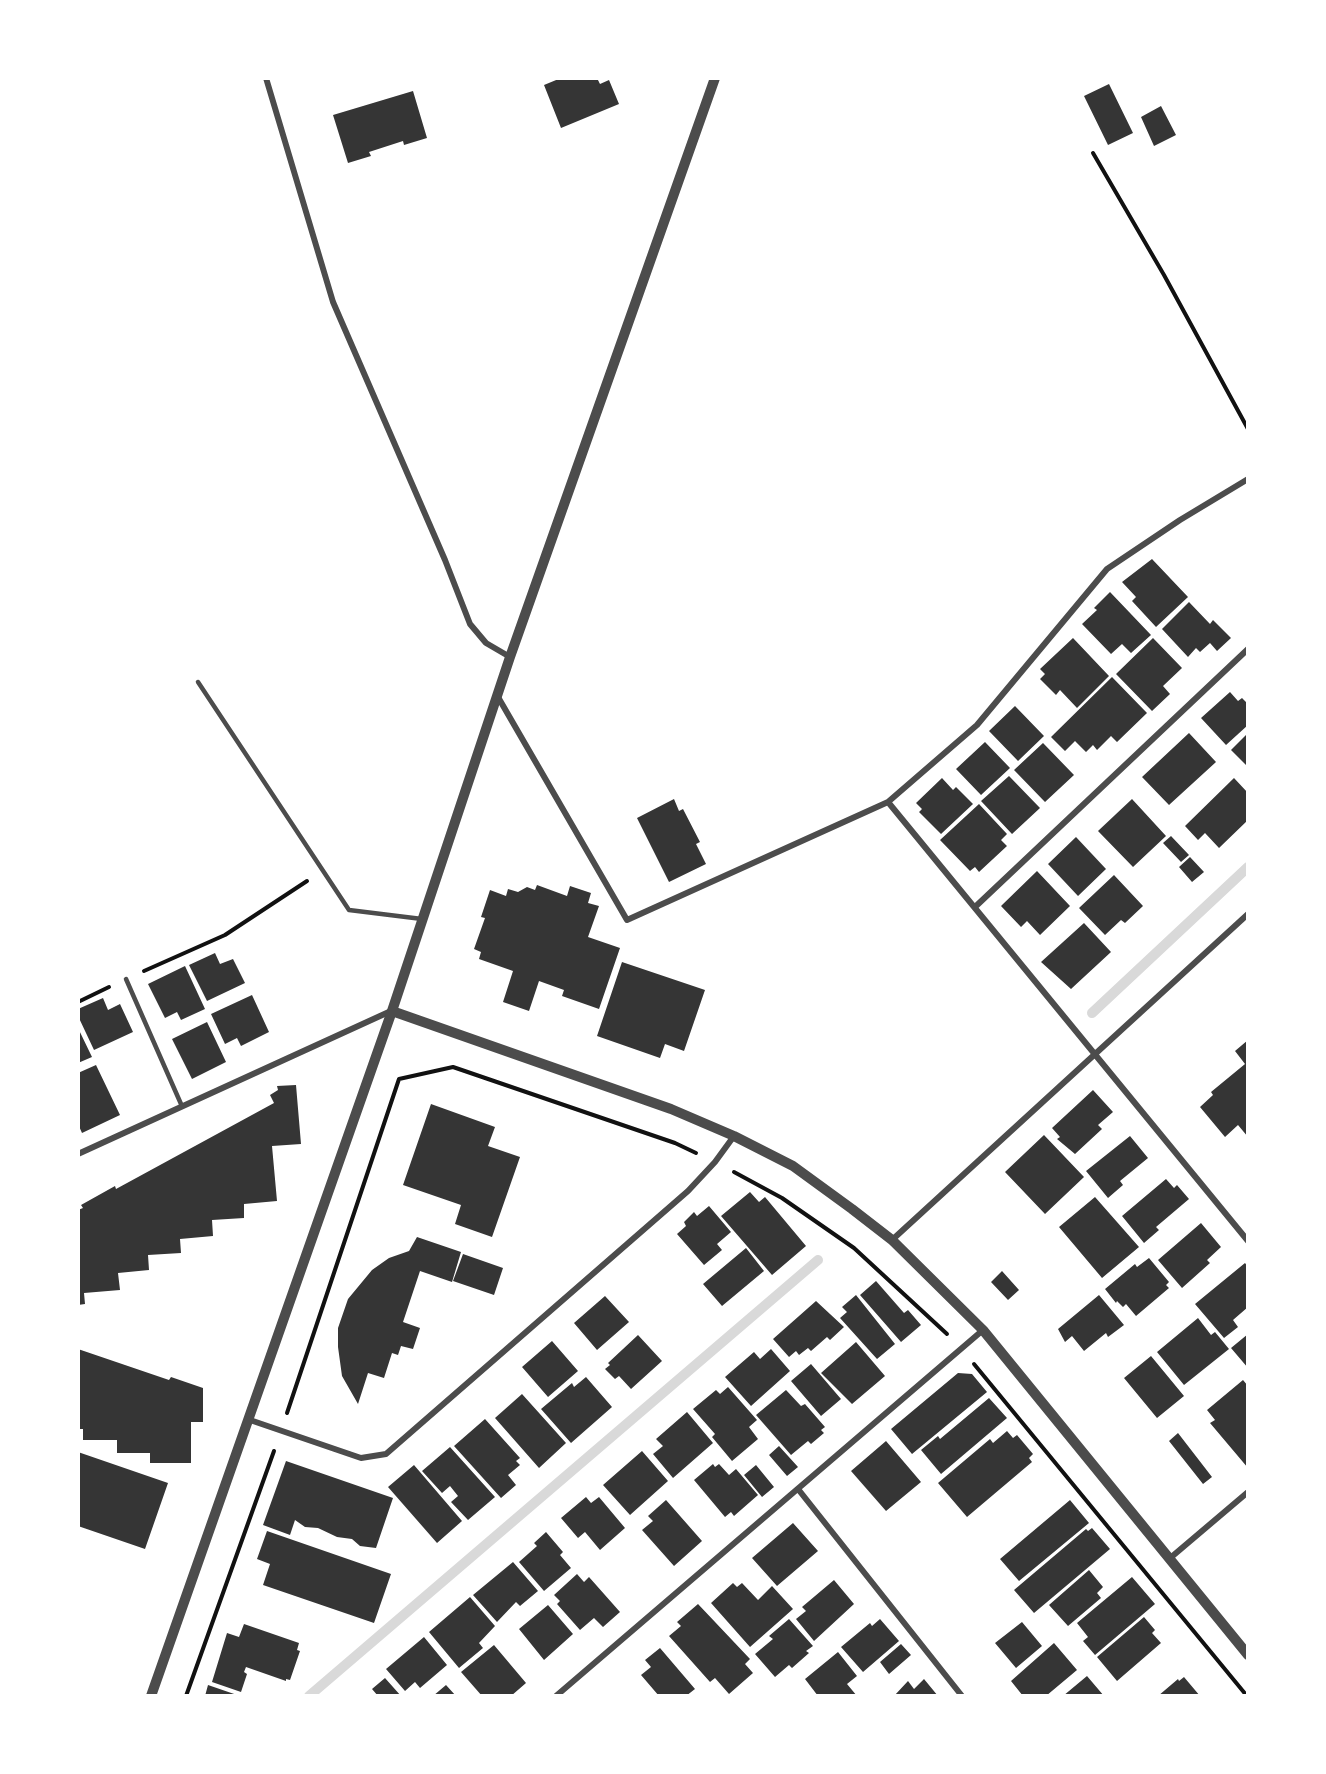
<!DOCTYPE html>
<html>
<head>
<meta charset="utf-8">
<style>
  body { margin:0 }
  #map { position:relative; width:1326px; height:1774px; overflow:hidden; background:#fff; font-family:Karla,sans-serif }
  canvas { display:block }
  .frame { position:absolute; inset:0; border:80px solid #fff; pointer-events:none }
</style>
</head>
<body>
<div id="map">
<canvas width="1326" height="1774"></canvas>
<div class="frame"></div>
</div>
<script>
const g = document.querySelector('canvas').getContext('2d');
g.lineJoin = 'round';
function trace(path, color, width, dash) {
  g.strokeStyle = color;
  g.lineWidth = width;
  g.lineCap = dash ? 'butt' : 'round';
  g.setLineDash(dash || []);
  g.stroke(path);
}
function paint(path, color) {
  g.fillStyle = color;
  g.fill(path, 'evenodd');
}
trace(new Path2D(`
  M1092,1013L1248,867
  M309,1696L818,1260`), '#d9d9d9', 10);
paint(new Path2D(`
  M561,78H597L600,84L609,80L619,104L561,128L544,85Z
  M1109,84L1133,133L1108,145L1084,96Z
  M413,91L427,138L404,145L403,141L369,152L371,156L348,163L333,115Z
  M1161,106L1176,135L1154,146L1141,117Z
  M1152,559L1188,597L1156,627L1132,601L1136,597L1122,582Z
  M1110,592L1151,635L1131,653L1122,644L1111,654L1082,624L1097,610L1094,608Z
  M1189,602L1210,624L1213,620L1231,638L1217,651L1210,643L1200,652L1196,648L1188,657L1162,629Z
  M1073,638L1109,676L1077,708L1060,690L1056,695L1040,679L1045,674L1040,669Z
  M1153,638L1182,668L1163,686L1170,694L1152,711L1116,674Z
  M1112,677L1147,713L1117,742L1111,736L1097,750L1093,745L1086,752L1075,741L1065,751L1051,737Z
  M1230,692L1238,701L1242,698L1248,704V725L1226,745L1201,718Z
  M1015,706L1044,736L1018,761L989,731Z
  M1189,733L1216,762L1169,805L1142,777Z
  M1248,733V767L1231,750Z
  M985,742L1010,768L981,795L956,769Z
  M1043,743L1074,775L1045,802L1014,770Z
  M1009,776L1040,808L1012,834L981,801Z
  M942,778L953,790L956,787L973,804L941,834L919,812L922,809L916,803Z
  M1234,778L1248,793V815L1246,817L1248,820L1219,848L1205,833L1198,840L1185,826Z
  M674,799L679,811L683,809L700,842L696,844L706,864L669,882L637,818Z
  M1132,799L1166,836L1133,867L1098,831Z
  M979,804L1007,834L1001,840L1007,846L979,872L975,867L970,871L940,840Z
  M1171,836L1189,855L1181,862L1163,843Z
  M1076,837L1106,869L1078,896L1048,864Z
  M1190,857L1204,872L1192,882L1179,867Z
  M1037,871L1070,906L1040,935L1027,921L1021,927L1001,906Z
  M1114,875L1143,906L1125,923L1121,920L1105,935L1079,908Z
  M537,885L567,896L570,886L591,893L588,903L599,906L588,937L620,948L599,1009L562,996L564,990L539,981L529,1011L503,1002L513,971L479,959L481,952L474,949L485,918L481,917L490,890L506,896L508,889L518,892L527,887L535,890Z
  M1084,923L1111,952L1071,989L1041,962Z
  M215,953L220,964L233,959L245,983L207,1001L189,965Z
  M622,962L705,990L684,1051L665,1044L660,1058L597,1036Z
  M185,966L205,1009L181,1020L177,1012L165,1018L148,984Z
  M252,995L269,1032L241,1046L237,1038L225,1044L211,1014Z
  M103,998L108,1010L120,1004L133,1032L94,1050L78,1016V1009Z
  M207,1022L226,1062L192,1079L172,1039Z
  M78,1028L92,1057L78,1063Z
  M1248,1040V1137L1238,1125L1225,1137L1200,1107L1213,1095L1211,1092L1245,1064L1235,1051Z
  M96,1065L120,1115L82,1133L78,1124V1073Z
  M296,1085L301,1144L272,1146L277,1201L244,1204V1218L212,1220L213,1236L180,1239L181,1253L148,1255L149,1270L118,1273L120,1290L84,1293L85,1304L78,1305V1210L83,1208L81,1205L115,1186L116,1189L274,1103L270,1095L278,1090L277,1086Z
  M1093,1090L1113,1112L1098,1125L1102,1129L1075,1154L1057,1139L1060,1137L1052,1128Z
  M431,1104L495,1127L488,1146L520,1157L492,1237L455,1224L461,1205L403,1185Z
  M1044,1135L1084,1177L1045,1214L1005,1172Z
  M1130,1136L1148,1158L1120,1181L1123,1185L1108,1198L1086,1171Z
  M1166,1179L1174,1188L1177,1185L1189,1199L1156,1227L1159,1230L1144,1243L1122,1216Z
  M750,1192L759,1202L765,1197L806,1246L772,1275L721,1216Z
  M1095,1197L1139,1247L1102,1278L1059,1227Z
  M709,1206L731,1232L717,1244L722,1250L704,1265L677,1234L686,1226L684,1222L694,1212L697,1216Z
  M1201,1223L1221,1247L1207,1260L1210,1263L1182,1288L1158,1260Z
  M417,1237L461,1252L452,1282L420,1271L403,1322L420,1328L413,1349L401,1346L398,1355L392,1353L384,1378L368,1373L358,1404L342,1376L338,1347V1328L348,1299L372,1270L389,1258L409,1251Z
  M746,1248L764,1271L722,1306L703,1284Z
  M463,1254L503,1268L494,1295L453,1281Z
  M1149,1258L1169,1282L1166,1285L1169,1288L1136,1316L1126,1304L1123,1307L1117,1301L1116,1303L1105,1289L1135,1264L1137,1267Z
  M1245,1263L1248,1267V1299L1246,1301L1248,1307L1233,1320L1238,1327L1224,1338L1195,1304Z
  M1002,1271L1019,1290L1008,1300L991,1282Z
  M876,1281L904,1313L908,1310L921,1325L901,1342L860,1295Z
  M856,1295L895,1344L877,1359L840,1318L847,1312L842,1307Z
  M1099,1295L1124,1325L1108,1337L1106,1333L1084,1351L1072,1336L1065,1342L1058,1329Z
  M605,1296L629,1322L597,1350L574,1323Z
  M816,1301L844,1327L830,1340L827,1337L811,1351L808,1348L799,1355L796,1351L789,1357L773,1339Z
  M1198,1318L1211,1335L1215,1332L1229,1349L1184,1385L1157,1352Z
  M1248,1334V1368L1231,1348Z
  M638,1335L662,1361L631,1389L619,1376L615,1379L605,1369L610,1365L608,1363Z
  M552,1341L578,1371L548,1397L522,1367Z
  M856,1342L885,1376L852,1404L821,1373Z
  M78,1349L169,1380L171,1377L203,1388V1422H191V1463H150V1453H117V1440H83V1429H78Z
  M771,1349L790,1371L751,1406L725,1377L754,1352L760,1359Z
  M1151,1356L1184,1396L1157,1418L1124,1378Z
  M811,1364L841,1399L821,1416L791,1381Z
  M958,1373L972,1374L987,1392L912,1454L891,1429Z
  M586,1377L612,1407L571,1443L541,1409L572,1383L574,1387Z
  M1243,1380L1248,1386V1468L1210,1423L1215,1420L1207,1410Z
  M728,1387L757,1420L749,1427L758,1439L732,1461L712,1437L715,1434L693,1409L716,1390L720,1394Z
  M786,1390L801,1406L805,1404L825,1427L821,1430L824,1433L811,1444L808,1441L791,1455L756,1415Z
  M522,1394L566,1443L539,1468L495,1418Z
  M989,1398L1007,1418L941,1474L921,1450L938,1436L940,1439Z
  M687,1412L713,1443L673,1478L653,1454L663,1446L656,1439Z
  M485,1419L520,1458L516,1461L520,1465L508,1475L516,1485L501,1498L454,1446Z
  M1007,1431L1013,1438L1017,1435L1033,1454L1029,1458L1032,1462L967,1517L938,1483L990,1439L993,1443Z
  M1178,1433L1212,1477L1203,1484L1169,1441Z
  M886,1441L921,1482L886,1511L851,1471Z
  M779,1446L798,1467L787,1476L769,1455Z
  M450,1447L495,1497L468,1520L451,1502L458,1496L450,1486L442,1493L422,1471Z
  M642,1451L668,1481L630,1515L603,1485Z
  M78,1452L168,1483L145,1549L78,1526Z
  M286,1461L393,1498L376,1548L360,1546L352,1539L337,1537L318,1528L305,1527L295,1520L290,1535L263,1525Z
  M713,1464L715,1467L719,1464L729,1475L736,1469L758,1495L734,1516L731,1512L725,1517L694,1480Z
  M414,1465L462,1521L437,1543L388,1487Z
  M756,1465L774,1487L762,1497L744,1475Z
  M586,1497L591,1503L599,1497L625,1528L600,1550L585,1532L578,1538L561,1518Z
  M666,1500L702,1541L674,1566L642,1530L653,1521L648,1516Z
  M1070,1500L1089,1523L1019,1581L1000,1559Z
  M793,1523L818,1551L777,1586L752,1558Z
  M1092,1528L1110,1549L1034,1613L1014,1590L1086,1529L1088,1531Z
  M267,1531L391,1574L374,1623L263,1585L270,1564L257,1559Z
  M546,1532L563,1552L560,1555L571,1568L544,1591L519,1562L537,1546L534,1543Z
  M513,1562L538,1591L520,1606L516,1602L497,1622L473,1595Z
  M1089,1570L1103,1587L1097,1593L1101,1598L1068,1626L1049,1605Z
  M577,1574L584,1582L589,1577L620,1612L603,1627L594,1618L580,1630L557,1604L560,1601L554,1595Z
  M1132,1577L1155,1604L1095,1655L1083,1641L1088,1637L1077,1623Z
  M834,1580L854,1604L814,1641L796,1619L806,1611L802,1607Z
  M733,1583L737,1587L742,1583L758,1600L772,1586L793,1609L750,1647L711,1603Z
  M470,1597L495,1626L479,1643L483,1648L459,1668L429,1632Z
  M698,1604L750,1659L745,1664L753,1673L729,1694L715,1678L710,1682L669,1636L681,1626L677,1622Z
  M548,1605L573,1634L544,1660L519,1629Z
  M1144,1617L1155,1630L1152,1633L1161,1643L1117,1681L1097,1657Z
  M789,1619L813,1646L806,1651L809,1653L792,1668L789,1665L775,1677L755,1654L773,1639L769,1636Z
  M880,1619L899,1641L863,1672L841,1647L870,1623L872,1626Z
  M1022,1622L1042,1646L1016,1668L995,1643Z
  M244,1624L299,1643L297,1650L300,1651L290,1680L286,1679V1681L246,1667L244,1672L247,1674L241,1692L212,1682L227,1633L239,1637Z
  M424,1637L447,1665L420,1688L415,1682L405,1691L386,1669Z
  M1054,1643L1077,1670L1046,1696H1023L1011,1681Z
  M901,1644L911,1655L889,1674L880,1662Z
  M494,1645L526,1683L511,1696H482L461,1672Z
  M660,1648L695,1689L686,1696H659L641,1675L651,1667L645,1660Z
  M838,1652L857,1676L847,1684L857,1696H818L805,1679Z
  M1087,1676L1104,1696H1063Z
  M1184,1677L1200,1696H1158L1178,1679L1179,1681Z
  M385,1678L401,1696H378L372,1689Z
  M924,1679L938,1696H894L908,1681L914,1689Z
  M208,1685L240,1696H205Z
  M446,1685L456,1696H433Z`), '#353535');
trace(new Path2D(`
  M1093,153L1164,275L1248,429
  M144,971L225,935L307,881
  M78,1002L109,987
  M734,1172L782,1198L854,1248L947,1334
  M974,1364L1247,1696
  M287,1413L399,1079L453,1067L675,1143L696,1153
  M186,1696L274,1451`), '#111', 4);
trace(new Path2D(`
  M198,682L349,910L422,919
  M126,979L181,1104`), '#4c4c4c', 4.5);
trace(new Path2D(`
  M266,78L333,302L445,560L470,624L486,643L510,657
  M498,697L627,920L888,802L977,725L1107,569L1180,520L1248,479
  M888,802L1248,1241
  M975,907L1248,649
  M78,1154L391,1011
  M892,1240L1248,914
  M250,1420L361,1458L386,1454L688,1191L715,1162L734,1136
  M798,1489L962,1696
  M1169,1559L1248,1492
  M556,1696L983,1330`), '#4c4c4c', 6);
trace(new Path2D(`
  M392,1011L671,1109L734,1136L793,1166L852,1209L892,1240L983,1330L1248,1655
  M151,1696L392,1011L510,657L715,78`), '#4c4c4c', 10);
</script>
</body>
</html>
